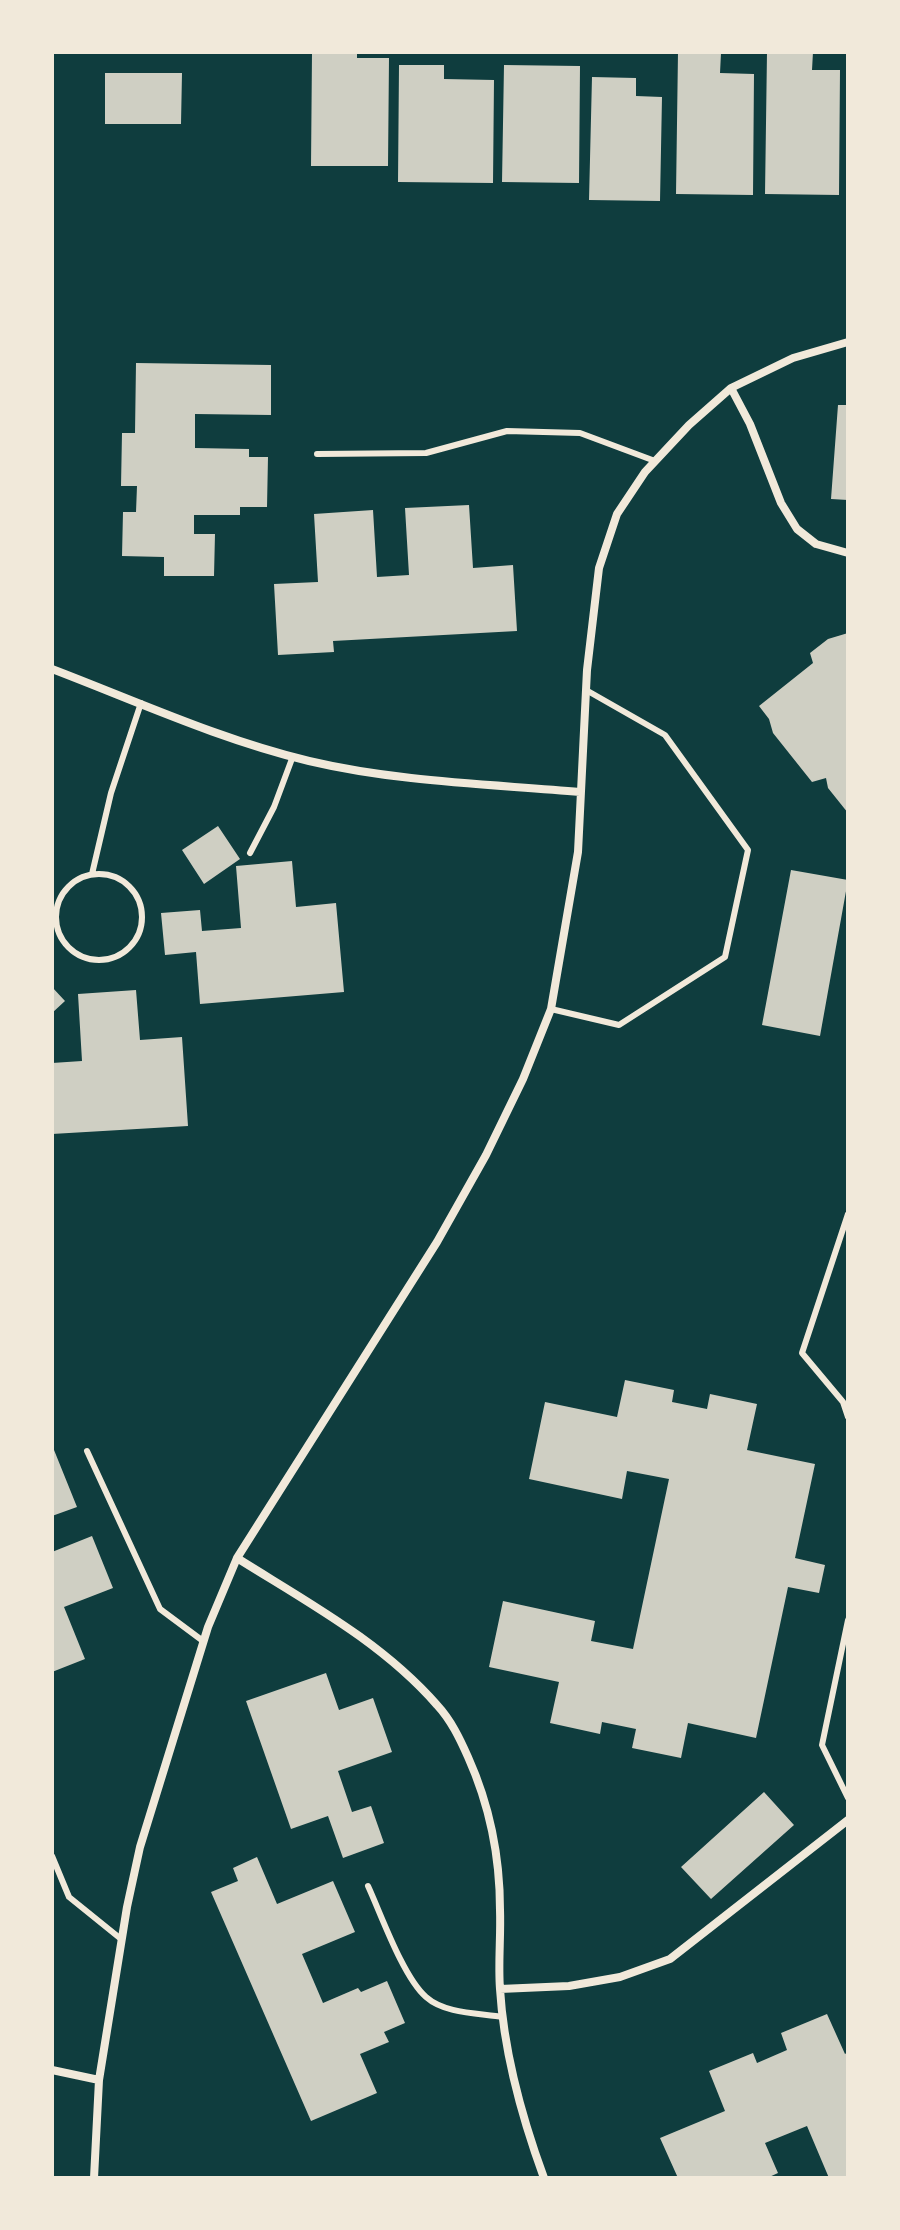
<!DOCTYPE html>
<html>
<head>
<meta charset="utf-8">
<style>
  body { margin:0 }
  #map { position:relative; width:900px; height:2230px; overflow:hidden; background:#0f3d3e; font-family:"PT Sans",sans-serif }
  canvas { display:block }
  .frame { position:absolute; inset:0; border:54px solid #f1e9da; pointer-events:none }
</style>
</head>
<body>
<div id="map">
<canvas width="900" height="2230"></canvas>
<div class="frame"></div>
</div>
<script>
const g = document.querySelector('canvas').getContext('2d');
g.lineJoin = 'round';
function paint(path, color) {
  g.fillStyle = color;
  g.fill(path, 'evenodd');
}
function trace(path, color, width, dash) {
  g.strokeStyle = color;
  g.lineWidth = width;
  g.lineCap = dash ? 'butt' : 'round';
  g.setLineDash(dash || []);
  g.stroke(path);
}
paint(new Path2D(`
  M312,52H357V58H389L388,166H311Z
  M678,52L721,53L720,73L754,74L753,195L676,194Z
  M767,52H813L812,70H840L839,195L765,194Z
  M399,65H444V79L494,80L493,183L398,182Z
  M504,65L580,66L579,183L502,182Z
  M105,73H182L181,124H105Z
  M592,77L636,78V96L662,97L660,201L589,200Z
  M136,363L271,365V415L195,414V448L249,449V457H268L267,507H240V515H194V534H215L214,576H164V557L122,556L123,512H136L137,486H121L122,433H135Z
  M838,405H848V500L831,499Z
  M469,505L473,568L513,565L517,631L333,641L334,652L278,655L274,584L318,582L314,514L373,510L377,577L409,575L405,508Z
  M848,633V813L828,788L826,778L812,782L773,733L769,719L759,706L813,663L810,653L828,639Z
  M218,826L240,859L204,884L182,850Z
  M292,861L296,907L336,903L344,992L200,1004L196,952L165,955L161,913L200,910L202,931L241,928L236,866Z
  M791,870L848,880L820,1036L762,1025Z
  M52,987L65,1001L52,1013Z
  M136,990L140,1040L182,1037L188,1126L52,1134V1063L82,1061L78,994Z
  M625,1380L674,1390L672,1402L707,1409L710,1394L757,1404L747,1450L815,1464L795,1558L825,1565L819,1593L788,1587L756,1738L688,1723L681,1758L632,1748L636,1729L602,1722L600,1734L550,1723L559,1682L489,1667L503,1601L595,1621L591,1641L633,1649L669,1479L627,1471L622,1499L529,1479L545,1402L617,1417Z
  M52,1445L77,1507L52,1516Z
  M92,1536L113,1588L64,1607L85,1659L52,1672V1552Z
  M326,1673L339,1710L373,1698L392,1752L338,1771L352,1812L371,1806L384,1843L343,1858L328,1816L291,1829L246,1701Z
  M764,1792L794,1825L711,1899L681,1867Z
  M257,1857L277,1904L333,1881L355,1932L302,1954L323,2003L358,1988L361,1992L387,1981L405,2023L384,2032L389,2042L360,2054L377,2093L311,2121L211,1892L238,1881L233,1868Z
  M827,2014L845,2054L848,2052V2178H829L807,2126L765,2143L778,2173L767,2178H678L660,2138L725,2111L709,2071L753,2053L757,2063L787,2050L781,2033Z`), '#cfcfc3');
trace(new Path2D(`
  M317,454L426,453L507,431L580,433L655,461
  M250,853L274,807L293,756
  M56 917a43 43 0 1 1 86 0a43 43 0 1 1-86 0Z
  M92,874L111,793L141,703
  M551,1009L619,1025L725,957L748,850L665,735L586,690
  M848,1214L802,1353L843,1402L848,1417
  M87,1451L160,1609L203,1641
  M848,1620L822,1745L848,1798
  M52,1856L69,1897L121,1939
  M368,1886C381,1914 403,1977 426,1997C445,2014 479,2013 503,2017`), '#f1e9da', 6);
trace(new Path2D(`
  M731,388L750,424L781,503L797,529L816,544L848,553
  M52,669C136,701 221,740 309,761C398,782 490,784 580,792
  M237,1558C307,1602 382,1642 437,1705C451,1720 460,1739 468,1757C490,1806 500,1856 500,1910C501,1936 498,1963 500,1989C504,2054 522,2118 544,2178
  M500,1989L569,1986L620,1977L670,1959L848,1820
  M52,2070L99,2080
  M94,2178L99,2080L127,1907L140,1847L208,1627L237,1558L437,1242L486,1155L523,1079L551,1009L578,852L587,670L599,568L617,514L645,472L689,425L731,388L793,358L848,342`), '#f1e9da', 8);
</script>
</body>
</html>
